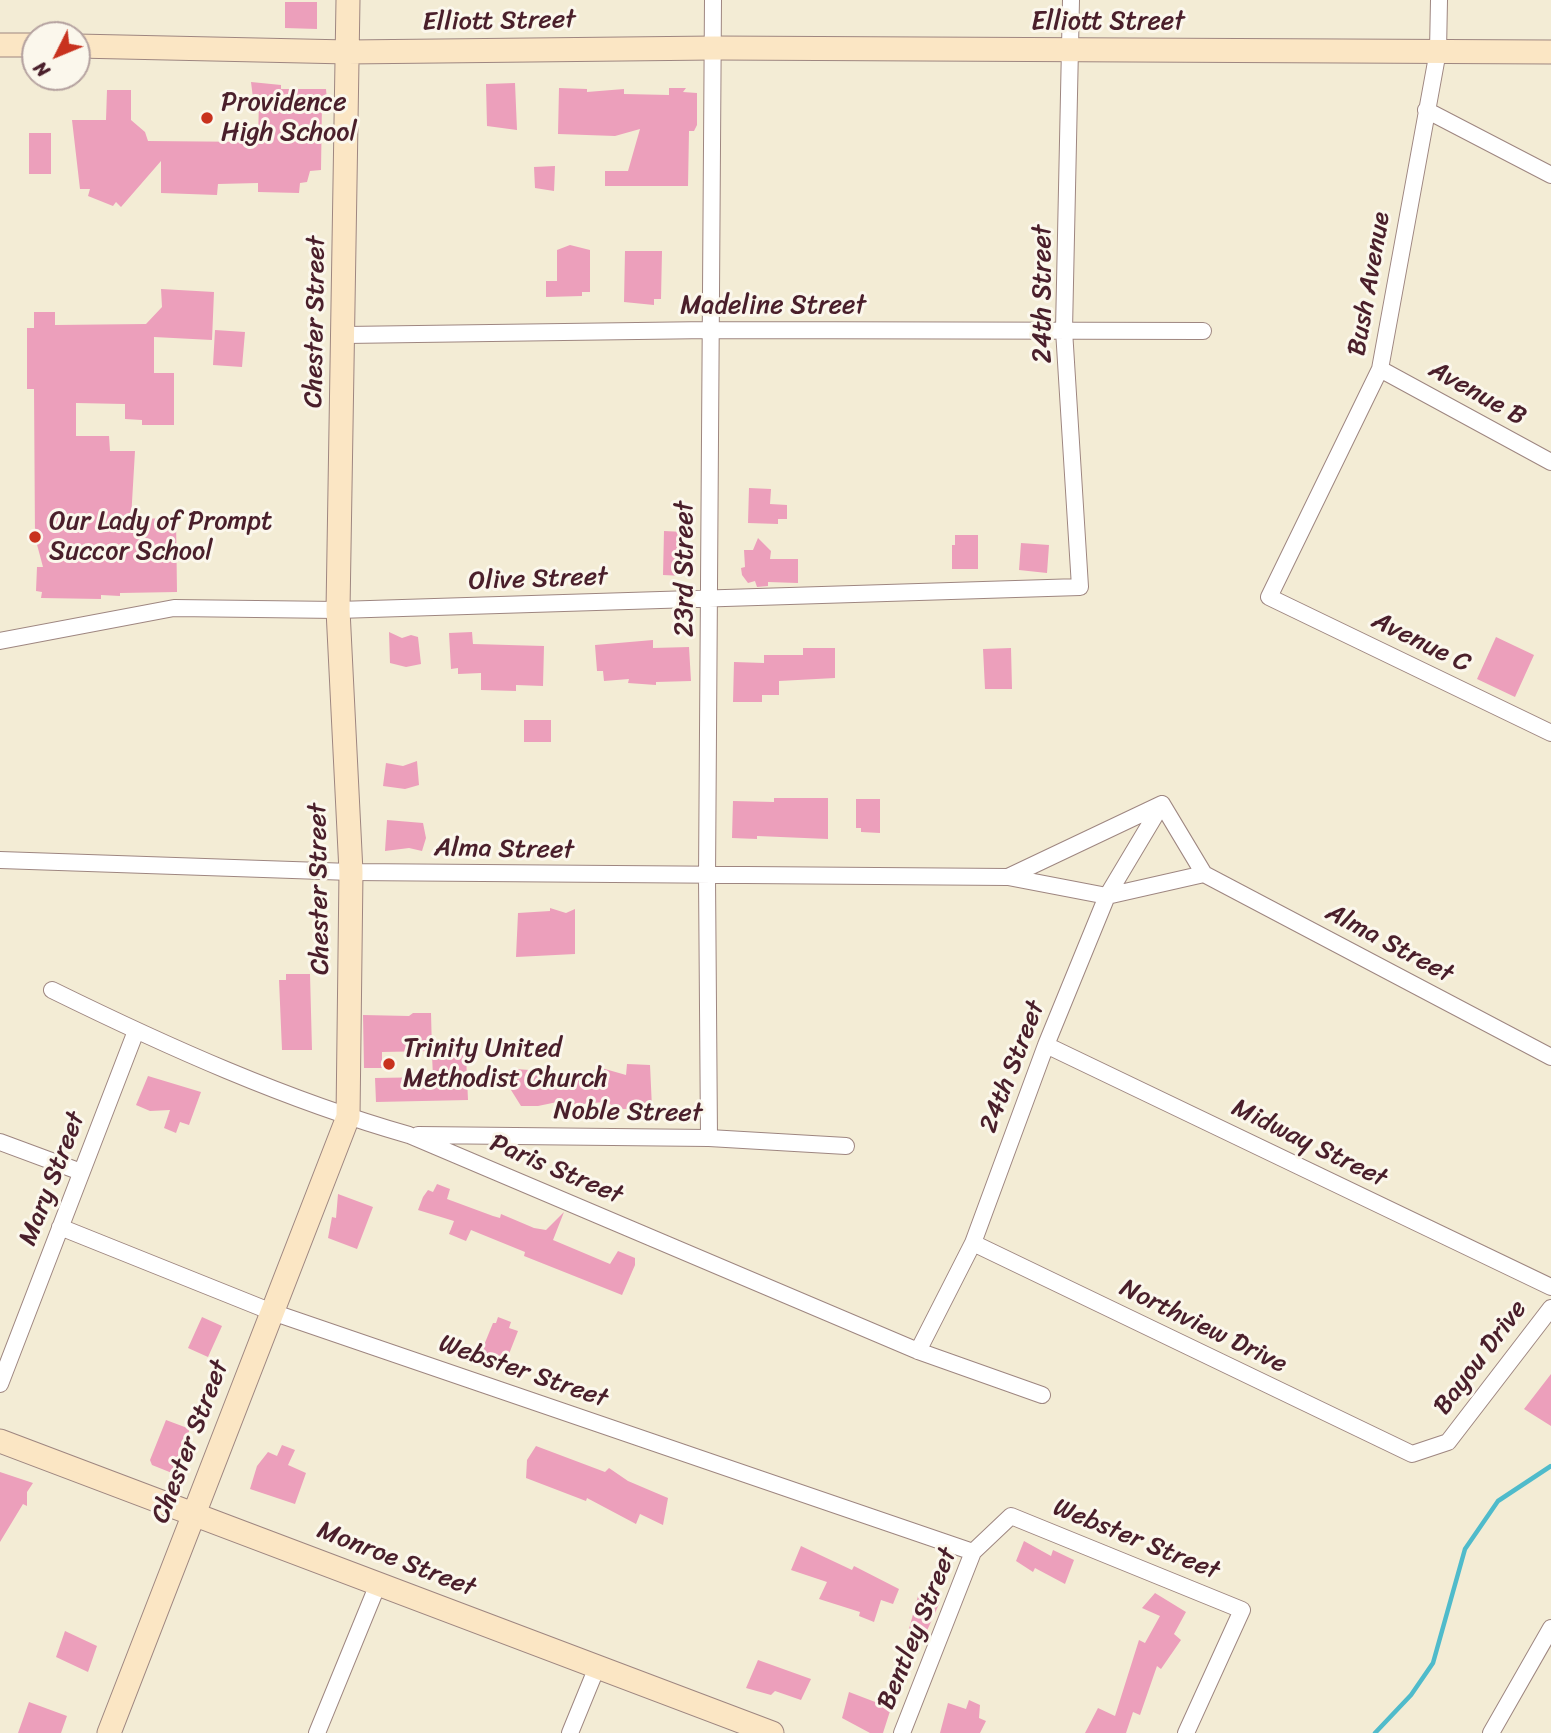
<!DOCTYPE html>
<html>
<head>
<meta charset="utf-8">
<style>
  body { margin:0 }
  #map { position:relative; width:1551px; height:1733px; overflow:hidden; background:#f3ecd5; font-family:Sriracha,sans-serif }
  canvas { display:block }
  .north { position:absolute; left:21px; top:21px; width:70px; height:70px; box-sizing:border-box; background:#fbf7ec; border:2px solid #b4a19f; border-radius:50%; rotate:227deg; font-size:19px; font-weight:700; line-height:28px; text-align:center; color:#4a1f2b }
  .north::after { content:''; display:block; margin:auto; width:24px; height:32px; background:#c8321e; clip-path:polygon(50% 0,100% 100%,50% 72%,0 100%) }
</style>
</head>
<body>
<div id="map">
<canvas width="1551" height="1733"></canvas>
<div class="north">N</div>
</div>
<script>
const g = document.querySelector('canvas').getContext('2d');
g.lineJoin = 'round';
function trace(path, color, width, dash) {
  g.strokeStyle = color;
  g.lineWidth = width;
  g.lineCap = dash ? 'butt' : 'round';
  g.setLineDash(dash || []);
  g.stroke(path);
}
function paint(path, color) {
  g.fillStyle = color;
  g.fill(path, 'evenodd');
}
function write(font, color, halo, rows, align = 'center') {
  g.font = font + ' Sriracha,sans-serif';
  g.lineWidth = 6;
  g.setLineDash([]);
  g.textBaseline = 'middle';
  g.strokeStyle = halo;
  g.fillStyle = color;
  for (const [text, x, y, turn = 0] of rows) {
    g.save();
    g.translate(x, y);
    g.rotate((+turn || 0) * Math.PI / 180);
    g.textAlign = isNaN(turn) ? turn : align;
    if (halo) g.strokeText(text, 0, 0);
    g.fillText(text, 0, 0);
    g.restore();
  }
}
trace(new Path2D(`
  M1375,1733L1411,1695L1433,1663L1465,1549L1498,1501L1551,1466`), '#4fbbcb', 4.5);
paint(new Path2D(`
  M285,2H317V29L285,28Z
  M251,82L281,85V89H326L327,101L322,102L321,170L310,171L307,182L300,183L299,193L258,192V183L218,184L217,195L161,193V161L121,207L116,202L113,206L88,196L90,189H80L72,120H106L107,90H131V120L145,132L148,141L258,142L259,99L253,98Z
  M515,83L517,130L487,126L486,84Z
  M559,88L587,89V92L624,89V94L669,95V88H686L683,92L697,93V125L694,131H689L688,186H605V171H628L640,129L615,136L558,134Z
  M29,133H51V174H29Z
  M555,166L554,191L535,188L534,167Z
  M570,245L590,250V292H582V296L546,297V281H557V250Z
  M625,251H662L661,299H654V305L624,302Z
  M161,289L214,292L212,340L154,337V373H174V425H142V420L125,419V404L76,403V436H109L110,451H135L131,519L176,518L177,592L120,593V596L101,595V599L41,598L42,592L36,591L37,567H43L35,537L34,389H27V328H34V312H55V325L146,324L162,307Z
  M215,330L245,332L242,367L213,365Z
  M749,488L771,489L770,504L787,505V519H778V524L748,523Z
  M664,531L684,532L683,576L663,575Z
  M955,535H978V569H952V545H955Z
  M758,538L771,551L770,559H798V583L768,582V586L757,587L755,581L748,583L742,575L741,568L745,567L744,550H753Z
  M1021,543L1049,545L1047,573L1019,570Z
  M389,632L402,638L411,635L418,637L421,664L406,667L390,663Z
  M472,632L473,644L544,646L543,686L516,685V691L481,690V673L458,674V668L451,669L449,633Z
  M1496,637L1534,655L1515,697L1477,679Z
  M653,640V648L689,647L691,681L656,682V685L628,683L629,679L604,681L603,671H597L595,645Z
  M803,648H835V678L779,681V695H762V702H733L734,662L764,663V655H803Z
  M1011,648L1012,689H985L983,649Z
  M524,720H551V742H524Z
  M417,761L419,785L405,789L383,786L386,763L403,766Z
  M774,798H828V839L757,836V839L732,838L733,801L774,802Z
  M856,799H880V833L861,832V828H856Z
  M387,820L423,823L426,838L422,851L409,848L385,851Z
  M550,908L566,913L575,909V954L516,957L518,913L550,911Z
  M286,974H310L312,1050H282L279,980H286Z
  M413,1013H431L432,1051L382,1052V1068H364L363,1015L409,1016Z
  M432,1055H466L468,1100L376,1102L375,1078L433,1077Z
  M627,1064L650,1065L652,1108L623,1109L604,1102L563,1106L562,1101L538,1106H521L511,1090L515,1069L589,1074L598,1067L626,1075Z
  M148,1076L201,1092L189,1125L180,1122L176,1133L164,1128L170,1110L150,1111L136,1105Z
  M437,1184L450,1189L447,1199L493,1216L500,1218L501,1214L534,1228L546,1230L564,1212L553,1240L610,1264L618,1251L635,1258V1265L622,1295L524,1256L525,1252L471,1230L466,1241L449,1234L454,1221L418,1210L423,1197L428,1190L433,1192Z
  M338,1194L373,1207L357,1249L328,1238L332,1217L336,1218Z
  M202,1317L222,1326L208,1357L188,1348Z
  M498,1317L511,1322L509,1328L518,1331L507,1359L502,1357L500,1363L480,1355L493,1323H496Z
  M1551,1374V1426L1524,1409Z
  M166,1420L190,1429L172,1473L152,1465L150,1460Z
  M282,1445L295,1450L288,1465L306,1473L295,1504L250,1489L257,1466L268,1452L277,1456Z
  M536,1446L605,1472L609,1468L628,1481L668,1498L663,1525L640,1514L636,1524L587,1498L586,1501L526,1478L527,1460Z
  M0,1472L33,1483L27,1492V1506L23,1504L0,1542Z
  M1024,1541L1051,1556L1053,1550L1074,1560L1065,1584L1035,1568L1033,1572L1016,1561Z
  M801,1546L852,1570L854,1566L899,1589L893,1604L881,1600L874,1622L859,1616L860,1612L819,1599L827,1582L791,1570Z
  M1155,1593L1186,1612L1174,1634L1181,1640L1161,1669L1157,1666L1140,1715L1133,1712L1126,1733H1085L1098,1708L1115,1716L1139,1640L1145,1643L1160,1616L1142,1608Z
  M918,1596L940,1602L925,1635L909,1629Z
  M65,1631L97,1646L88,1672L56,1657Z
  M758,1660L811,1679L801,1700L775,1691L771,1695L746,1688Z
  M849,1692L891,1708L883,1733H870L842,1718Z
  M969,1700L980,1705L979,1718L986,1721L980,1733H940L948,1703L966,1709Z
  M29,1702L67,1716L61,1733H18Z`), '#ec9fbb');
const street = new Path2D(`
  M1439,0L1438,51L1380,369L1269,597L1551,733
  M1426,110L1551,175
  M345,335L710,330L1203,331
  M1380,369L1551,462
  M0,641L174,608L338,610L1080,587L1064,330L1071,0
  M1162,804L1204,874L1551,1057
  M0,860L351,872L1008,877L1107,896L1204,874
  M1008,877L1162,804
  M52,990C166,1046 286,1100 409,1135L918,1351L1042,1395
  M1046,1045L1551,1287
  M418,1135L709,1138L846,1146
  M709,1138L707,877L713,0
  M0,1142L81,1172
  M60,1227L272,1312L973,1552
  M973,1243L1412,1454L1448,1442L1551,1308
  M918,1351L973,1243L1046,1045L1107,896L1162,804
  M0,1384L136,1031
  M317,1733L378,1584
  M570,1733L597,1667
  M902,1733L973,1552L1011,1516L1242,1610L1186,1733
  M1491,1733L1551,1628`);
const secondary = new Path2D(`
  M0,45H35
  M77,46L348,52L714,48L1551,52
  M0,1441L772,1733
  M109,1733L348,1117L351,872L338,610L348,0`);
trace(street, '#9e8680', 18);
trace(secondary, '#9e8680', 25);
trace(street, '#fff', 16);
trace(secondary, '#fbe6c4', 23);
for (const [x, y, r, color] of [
  [207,118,7,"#c8321e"],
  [35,537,7,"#c8321e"],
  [389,1064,7,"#c8321e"]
]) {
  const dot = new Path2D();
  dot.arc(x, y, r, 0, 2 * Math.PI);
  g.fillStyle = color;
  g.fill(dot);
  trace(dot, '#fbf7ec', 2.5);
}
write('26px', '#4a1f2b', '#fbf7ec', [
  ["Elliott Street",499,22,-1],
  ["Elliott Street",1108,22],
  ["Bush Avenue",1370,284,-80],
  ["24th Street",1043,294,-90],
  ["Madeline Street",773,306],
  ["Chester Street",316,322,-89],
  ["Avenue B",1477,394,29],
  ["23rd Street",685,569,-90],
  ["Olive Street",538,580,-2],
  ["Avenue C",1421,643,26],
  ["Alma Street",504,850,1],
  ["Chester Street",320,889,-91],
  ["Alma Street",1389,944,28],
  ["24th Street",1013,1067,-69],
  ["Noble Street",628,1113,1],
  ["Midway Street",1309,1144,26],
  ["Paris Street",556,1170,23],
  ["Mary Street",53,1179,-69],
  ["Northview Drive",1203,1327,26],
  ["Bayou Drive",1481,1358,-53],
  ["Webster Street",523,1372,19],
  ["Chester Street",191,1442,-69],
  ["Webster Street",1136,1540,22],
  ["Monroe Street",396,1560,21],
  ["Bentley Street",918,1629,-68]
]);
write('26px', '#4a1f2b', '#fbf7ec', [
  ["Providence",221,103],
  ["High School",221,133],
  ["Our Lady of Prompt",49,522],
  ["Succor School",49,552],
  ["Trinity United",403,1049],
  ["Methodist Church",403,1079]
], 'left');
</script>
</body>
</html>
